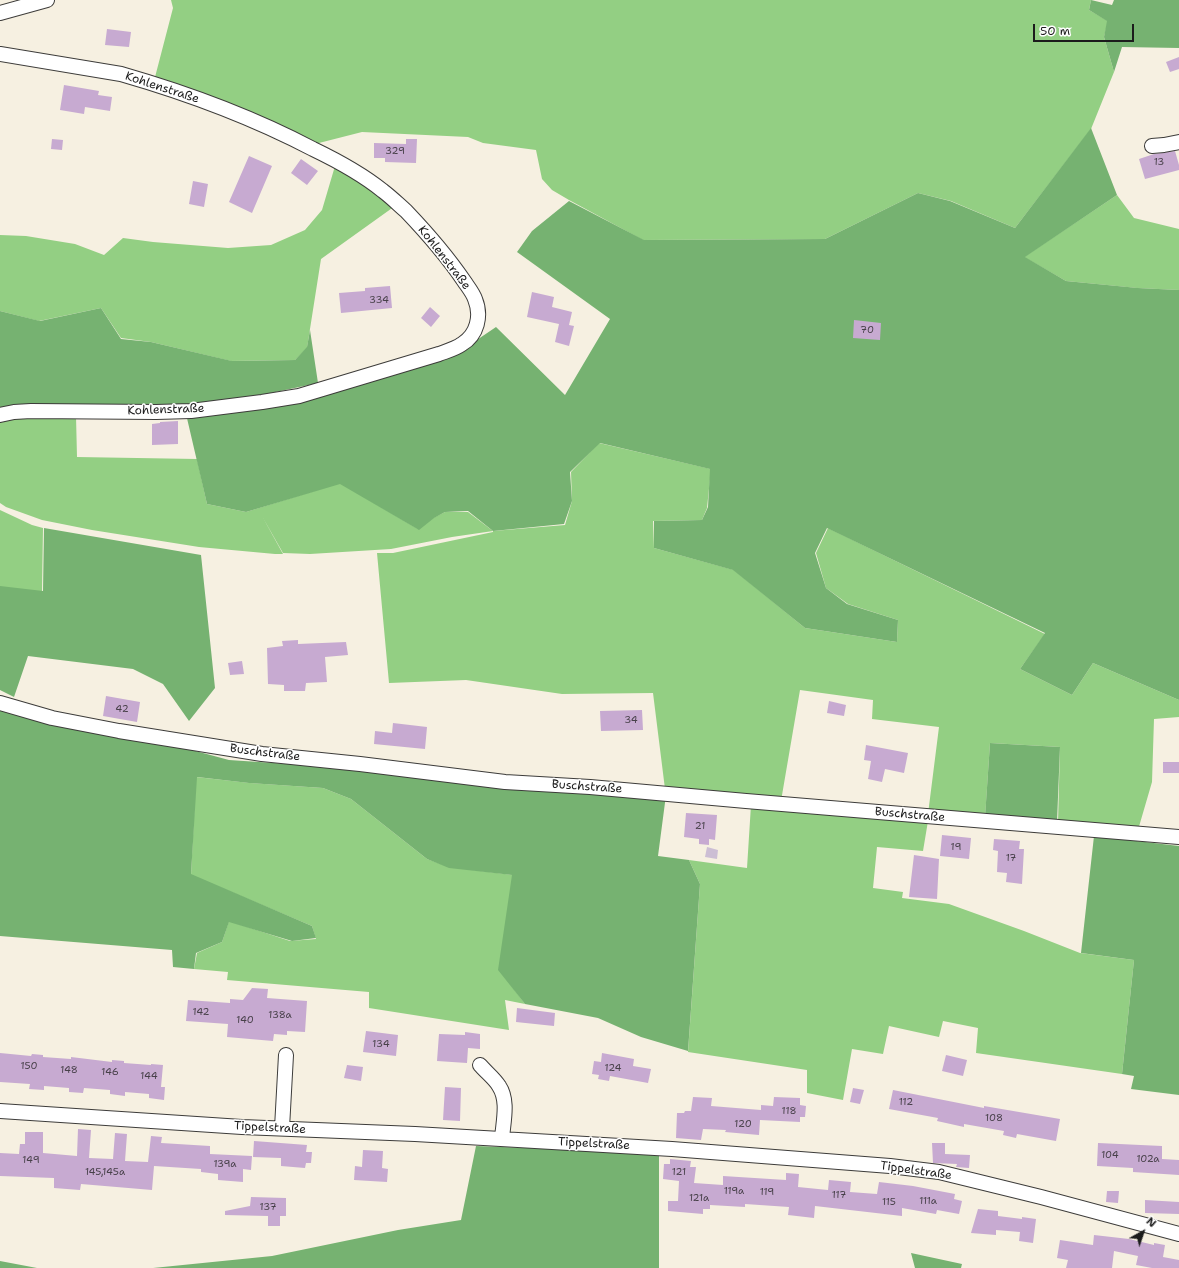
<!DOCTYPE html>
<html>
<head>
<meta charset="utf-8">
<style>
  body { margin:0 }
  #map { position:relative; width:1179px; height:1268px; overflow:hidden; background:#f6f0e1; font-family:"Shantell Sans",sans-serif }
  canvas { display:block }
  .north { position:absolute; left:1123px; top:1212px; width:40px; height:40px; -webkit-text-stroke:3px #fff; paint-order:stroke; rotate:40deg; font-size:11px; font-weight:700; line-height:16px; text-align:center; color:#1c1c1c }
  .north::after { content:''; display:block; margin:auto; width:14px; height:18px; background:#1c1c1c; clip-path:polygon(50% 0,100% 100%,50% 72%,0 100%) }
  .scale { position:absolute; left:1033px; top:24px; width:101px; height:18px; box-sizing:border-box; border:2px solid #1c1c1c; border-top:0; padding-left:5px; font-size:12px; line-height:14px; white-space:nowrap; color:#1c1c1c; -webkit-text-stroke:3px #fff; paint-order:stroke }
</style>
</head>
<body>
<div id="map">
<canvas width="1179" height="1268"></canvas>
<div class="north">N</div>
<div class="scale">50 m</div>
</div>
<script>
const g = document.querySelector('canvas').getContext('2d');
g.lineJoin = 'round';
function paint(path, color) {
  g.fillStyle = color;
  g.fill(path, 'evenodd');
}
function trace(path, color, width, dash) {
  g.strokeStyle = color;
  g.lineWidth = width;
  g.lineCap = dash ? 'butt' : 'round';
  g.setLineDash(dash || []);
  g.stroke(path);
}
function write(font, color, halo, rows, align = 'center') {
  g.font = font + ' "Shantell Sans",sans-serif';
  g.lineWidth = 3;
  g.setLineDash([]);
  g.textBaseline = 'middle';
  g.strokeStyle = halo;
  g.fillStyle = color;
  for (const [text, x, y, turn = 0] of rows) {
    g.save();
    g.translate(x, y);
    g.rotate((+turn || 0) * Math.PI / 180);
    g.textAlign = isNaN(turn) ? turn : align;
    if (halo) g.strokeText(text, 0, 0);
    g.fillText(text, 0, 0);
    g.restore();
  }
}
paint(new Path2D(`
  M707,847L718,850L717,859L705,857Z`), '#ccbed4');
paint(new Path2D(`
  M171,0H1091L1089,10L1108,21L1104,37L1114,72L1091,129L1015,228L951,201L918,193L825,239L643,240L569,200L552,190L542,179L536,150L483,143L468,137L362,132L315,144L154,81L173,8Z
  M335,166L395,206L321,259L307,348L295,360L231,361L151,342L121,338L101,308L39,321L0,311V235L26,236L75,244L104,255L123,238L153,242L228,248L271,245L305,230L322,210Z
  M1117,195L1134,218L1179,229V290L1137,288L1066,281L1024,257Z
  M76,416L77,457L197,459L207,504L246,512L340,483L418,529L433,518L445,512H468L493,531L565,525L572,501L571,472L599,443L711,469L707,508L702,520L653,521L654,548L734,570L805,628L897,642L898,620L848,604L826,588L816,553L828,528L1045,634L1020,669L1072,695L1093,663L1179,700V717L1154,719L1152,782L1138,830L1058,823L1060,747L990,743L985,818L928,814L939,727L872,719L873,700L800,690L781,801L665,789L653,693L562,694L466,680L389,683L377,553H393L493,532V531L452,537L391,549L310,554L283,553L262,516L283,554H275L199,547L92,530L42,520L6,507L0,503V417Z
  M0,510L32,525L43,528L42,591H0Z
  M196,777L250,783L323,788L351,799L427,859L449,867L513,875L499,969L525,1004L505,1000L509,1030L369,1008V992L227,980L228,972L194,969L197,953L222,942L229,921L290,941L316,939L312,926L191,875Z
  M751,805L928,821L923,851L877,847L873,888L903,892L902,898L949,904L1024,931L1080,953L1134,960L1122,1074L976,1053L978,1028L943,1021L939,1037L889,1026L883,1054L852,1049L843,1100L807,1093V1070L688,1052L700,884L689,860L747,868Z`), '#93cf83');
paint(new Path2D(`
  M1091,0L1112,5L1114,0H1179V48L1122,47L1114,72L1104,37L1107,21L1089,10Z
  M1091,128L1117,195L1025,257L1066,281L1138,288L1179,290V700L1093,663L1072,695L1020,669L1045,633L827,528L815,553L826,588L847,604L898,620L897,642L805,628L733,570L654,548V521L702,520L708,507L710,469L600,443L570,472L572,501L564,524L493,531L468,511L445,512L434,518L419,530L340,484L246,512L207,504L186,414L228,410L465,348L496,327L565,395L610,319L517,252L532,231L569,201L644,240L825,239L918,193L950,201L1015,228Z
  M101,308L121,339L151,342L232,361L295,360L307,347L310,330L318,383L224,403L0,414V311L40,321Z
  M44,528L201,555L215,688L189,721L163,684L133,669L28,656L14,697L0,690V586L43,591Z
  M0,695L54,722L162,742L229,760L363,769L666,795L658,856L689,860L700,884L688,1051L641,1037L598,1018L525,1004L498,970L512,875L449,868L427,859L351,799L323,788L249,783L197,777L191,874L312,926L316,938L292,941L229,922L222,942L196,953L194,969L173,967L172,950L0,936Z
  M990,743L1060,747L1057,822L985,817Z
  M1094,836L1179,846V1095L1131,1089L1134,1076L1122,1074L1134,960L1081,953Z
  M476,1146L659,1153V1268H153L272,1256L398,1230L461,1220Z
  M911,1253L962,1264L961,1268H915Z
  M0,1261L37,1268H0Z`), '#76b271');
paint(new Path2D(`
  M107,29L131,32L129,47L105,45Z
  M1179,57V69L1170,72L1166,62Z
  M64,85L99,91L98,95L112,97L110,111L85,107L84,114L60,110Z
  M52,139L63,140L62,150L51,149Z
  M406,139H417L416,163L385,162V158H374V143L406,144Z
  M1175,151L1179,165V170L1145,179L1139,159L1154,154Z
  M249,156L272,166L252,213L229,202Z
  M301,159L318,171L307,185L291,173Z
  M193,181L208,184L204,207L189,204Z
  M390,286L392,308L341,313L339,293L365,291V288Z
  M532,292L554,297L552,307L572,312L569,325L574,326L569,346L555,342L559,324L527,317Z
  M430,307L440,316L431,327L421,318Z
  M854,320L881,323L880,340L853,338Z
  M178,421V444L152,445V424L160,423V422Z
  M298,640V644L346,642L348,655L325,657L327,682L306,683L305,691H284V685L268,684L267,648L283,646L282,641Z
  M242,661L244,674L230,675L228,663Z
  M106,696L140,702L137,722L103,716Z
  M829,701L846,705L844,716L827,713Z
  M642,710L643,730L601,731L600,711Z
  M393,723L427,727L425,749L374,744L375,731L392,733Z
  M866,745L908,753L904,773L885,769L882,782L868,779L871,761L864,760Z
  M1163,762H1179V773H1163Z
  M686,813L717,815L715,840L709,839V845L699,844V839L684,837Z
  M942,835L971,838L969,859L940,856Z
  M994,839L1020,841L1019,849H1024L1022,884L1006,882L1007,873L997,872L998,851L993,850Z
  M914,855L939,859L937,899L909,897Z
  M252,988L268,989L267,998L307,1001L305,1032L287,1031V1035L274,1034L273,1041L227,1037L228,1024L186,1021L188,1000L230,1003V999L243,1000Z
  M517,1008L555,1013L554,1026L516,1022Z
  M366,1031L398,1035L396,1056L363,1052Z
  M465,1032L480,1034V1049L468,1048L467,1063L437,1061L439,1034L465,1035Z
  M0,1053L31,1056L32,1054L43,1055V1057L71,1059V1057L112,1062V1060L124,1061V1063L151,1065V1064L163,1065L161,1087H165L164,1100L149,1098V1094L125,1092V1096L110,1094V1090L84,1088L83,1093L69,1092V1088L44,1086V1090L29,1089L30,1084L0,1082Z
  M602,1053L634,1059L633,1066L651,1069L648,1083L610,1076L609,1081L598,1079L599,1075L592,1074L594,1061L601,1062Z
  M946,1055L967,1060L963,1076L942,1071Z
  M347,1065L363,1067L361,1081L344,1078Z
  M445,1087L461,1088L460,1121L443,1120Z
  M853,1088L864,1090L860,1104L850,1102Z
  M893,1090L984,1108V1106L1060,1119L1056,1141L1017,1134L1016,1138L1003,1135L1004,1131L964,1124V1127L937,1121L938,1118L889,1109Z
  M693,1097L712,1098L711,1106L761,1110V1105L773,1106L774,1097L800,1098V1105L806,1106L805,1117H800V1122L760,1120L759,1135L725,1132L726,1130L703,1129L701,1140L676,1138L677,1113H684L685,1111H691Z
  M78,1129L91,1130L89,1158L113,1159L115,1133L127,1134L125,1161L148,1162L151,1136L162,1137L161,1143L210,1146V1154L252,1156L251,1170L243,1169V1182L218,1180V1174L201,1172V1169L154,1166L152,1190L81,1184L80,1190L54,1188V1178L0,1176V1153L19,1154L20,1144H25V1132H43V1153L77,1156Z
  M254,1141L307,1145L306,1152H312L311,1163H306L305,1168L281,1166V1158L253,1157Z
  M932,1143H945V1154L970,1155L969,1168L956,1167L957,1164L933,1163Z
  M1098,1143L1162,1146V1159L1179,1160V1175L1133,1172V1168L1097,1166Z
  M363,1150L383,1151L382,1168L388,1169L387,1182L354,1180L355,1166L362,1167Z
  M670,1159L691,1161L690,1167H696L694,1183L723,1185V1176L786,1180V1173L799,1174L798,1187L828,1190L829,1180L851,1182L850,1192L877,1194L879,1182L913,1186L955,1194L954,1199L962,1201L959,1214L937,1210L936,1214L902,1208V1216L815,1206L814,1218L788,1215L789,1207L745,1204V1207L710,1205V1209H703V1214L668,1211V1201H678L679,1181L663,1179L664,1164H670Z
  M1107,1191H1119L1118,1203L1106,1202Z
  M251,1197L286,1198V1216H280V1226H268V1216L225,1215V1211L250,1206Z
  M1145,1200L1179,1202V1214L1145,1213Z
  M978,1209L998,1211V1216L1022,1219V1217L1036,1219L1033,1243L1019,1241L1020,1232L996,1230V1235L971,1233Z
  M1094,1235L1129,1239L1154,1245V1243L1165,1245L1163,1257L1179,1260V1268H1152L1136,1265L1138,1256L1114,1251L1112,1268H1066L1068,1260L1057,1258L1060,1240L1093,1245Z`), '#c7aad1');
const minor = new Path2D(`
  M0,13L47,0
  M0,54L121,74C187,93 252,117 313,149C338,161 362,174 383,191C391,197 398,204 406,211C427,233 447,256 464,281C468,287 473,293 475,299C482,316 477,335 462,344C455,349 447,351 439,354L299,396L262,402L191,411L156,412L31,411L14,412L0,415
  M1152,146L1164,145L1179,142
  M0,703L52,718L119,731L262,754L360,764L505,782L590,787L746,801L1179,837
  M480,1065C486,1072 495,1079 499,1086C509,1101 503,1122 502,1139
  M0,1111L242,1127L415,1134L672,1149L890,1166L939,1172L1041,1197L1179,1234
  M282,1128L286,1055`);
trace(minor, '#3d3c3a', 16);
trace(minor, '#fff', 14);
write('10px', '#474049', null, [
  ["329",395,151],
  ["13",1159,162],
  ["334",379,300],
  ["70",867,330],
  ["42",122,709],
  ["34",631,720],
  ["21",700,826],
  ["19",956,847],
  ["17",1011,858],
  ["142",201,1012],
  ["138a",280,1015],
  ["140",245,1020],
  ["134",381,1044],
  ["150",29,1066],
  ["124",613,1068],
  ["148",69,1070],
  ["146",110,1072],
  ["144",149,1076],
  ["112",906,1102],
  ["118",789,1111],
  ["108",994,1118],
  ["120",743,1124],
  ["104",1110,1155],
  ["102a",1148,1159],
  ["149",31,1160],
  ["139a",225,1164],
  ["145,145a",105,1172],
  ["121",679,1172],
  ["119a",734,1191],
  ["119",767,1192],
  ["117",839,1195],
  ["121a",699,1198],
  ["111a",928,1201],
  ["115",889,1202],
  ["137",268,1207]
]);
write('12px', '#1c1c1c', '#fff', [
  ["Kohlenstraße",162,88,18],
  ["Kohlenstraße",444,258,52],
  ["Kohlenstraße",166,410,-2],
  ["Buschstraße",265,753,7],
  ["Buschstraße",587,787,4],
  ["Buschstraße",910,815,5],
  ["Tippelstraße",270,1128,3],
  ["Tippelstraße",594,1144,3],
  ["Tippelstraße",916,1171,8]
]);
</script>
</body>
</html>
